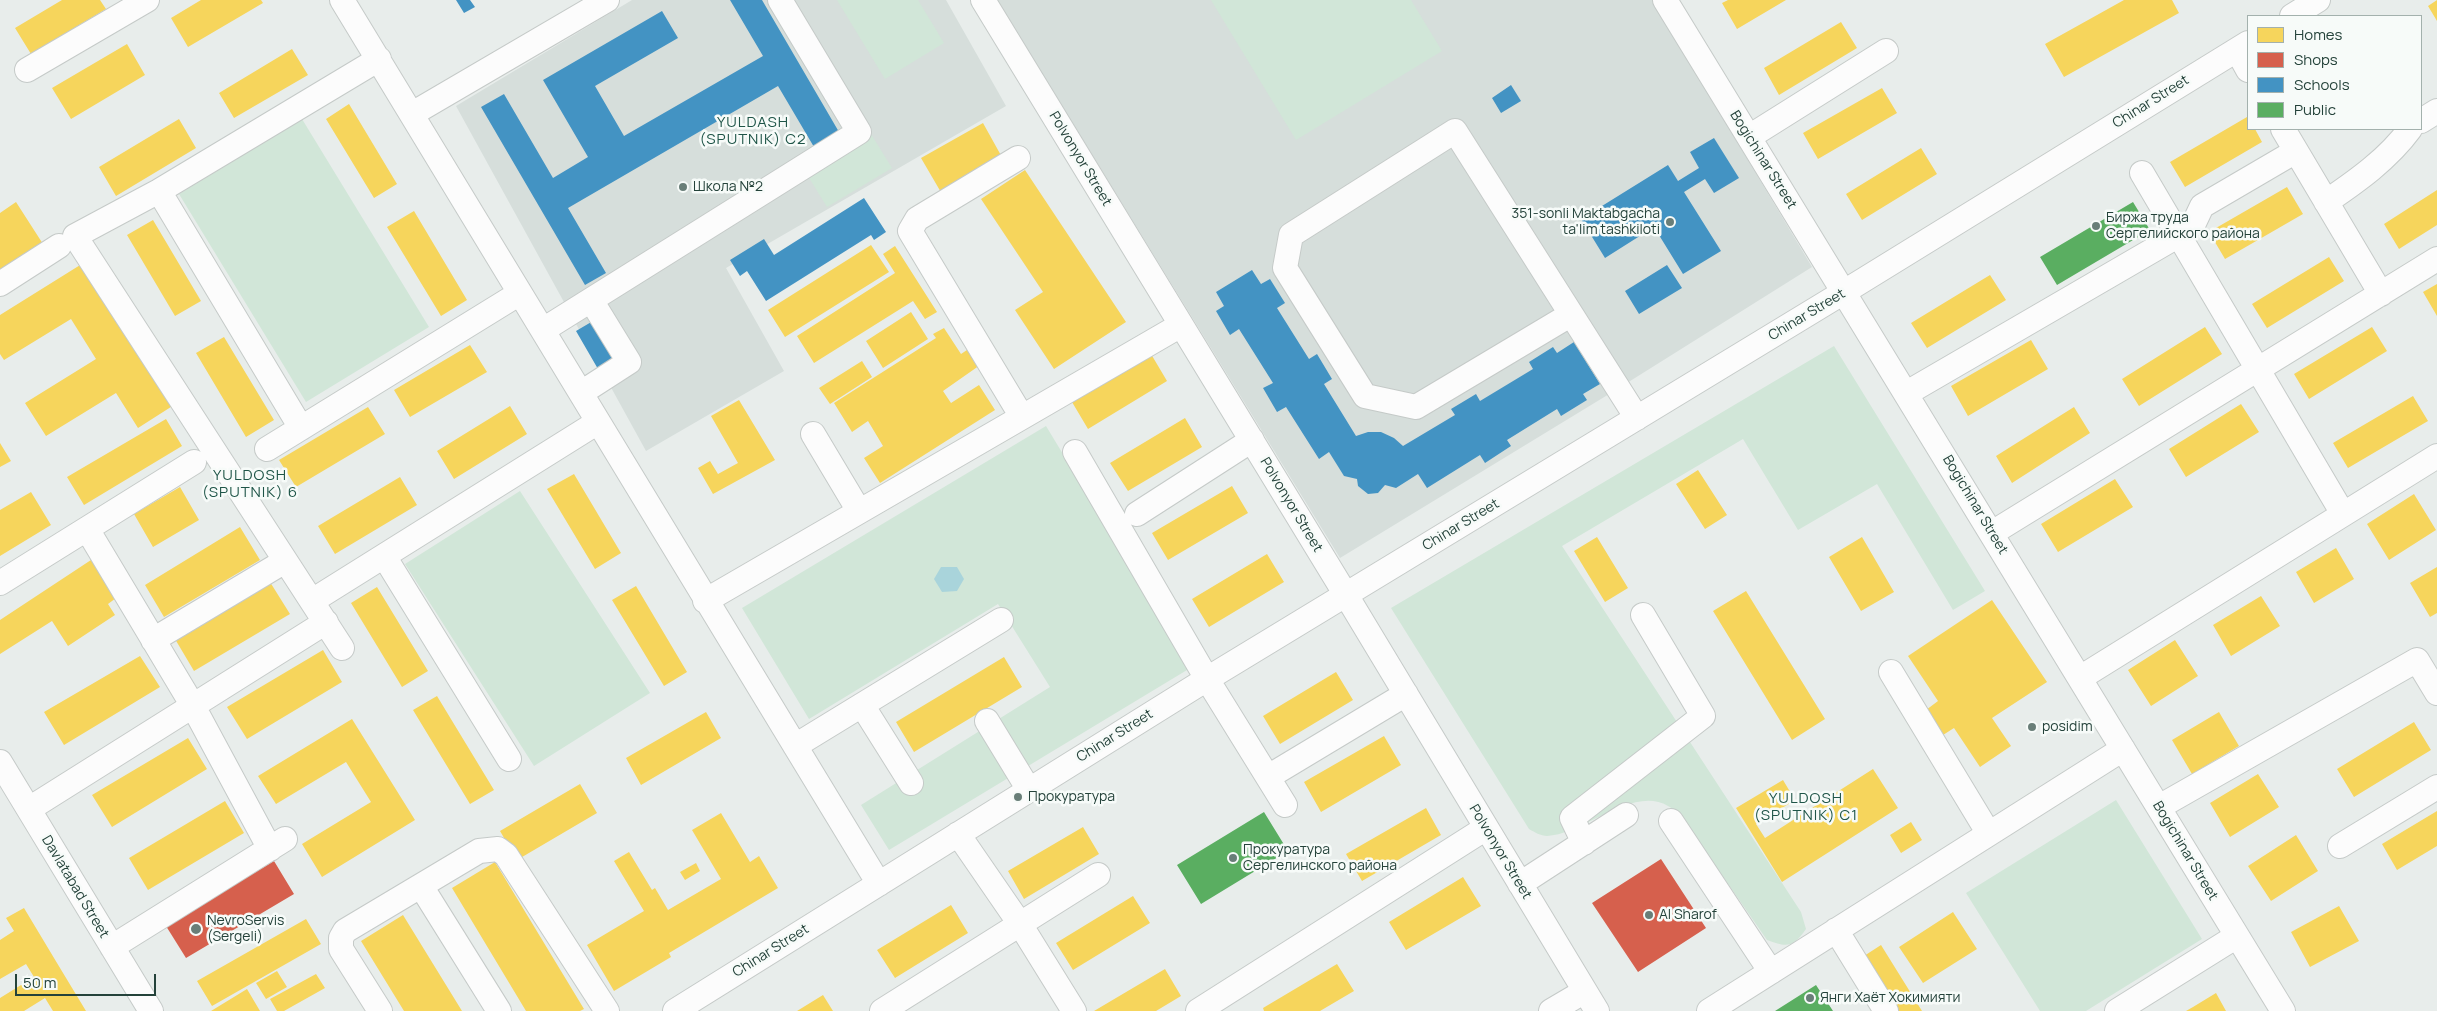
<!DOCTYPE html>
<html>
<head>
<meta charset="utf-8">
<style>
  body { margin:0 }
  #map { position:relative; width:2437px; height:1011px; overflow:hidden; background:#e8edeb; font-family:Manrope,sans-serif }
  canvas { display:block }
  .legend { position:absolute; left:2247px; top:15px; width:175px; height:115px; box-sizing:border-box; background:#f7fbf9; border:1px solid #a3b1ad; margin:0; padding:6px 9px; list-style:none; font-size:15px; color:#24423a }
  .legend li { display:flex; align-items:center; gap:10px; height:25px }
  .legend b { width:25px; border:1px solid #a3b1ad }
  .scale { position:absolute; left:15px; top:974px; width:141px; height:22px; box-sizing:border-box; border:2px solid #24423a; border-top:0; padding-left:6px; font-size:15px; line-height:18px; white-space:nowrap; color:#24423a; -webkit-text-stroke:4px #f7fbf9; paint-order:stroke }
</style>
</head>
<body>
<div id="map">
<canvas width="2437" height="1011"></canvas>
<ul class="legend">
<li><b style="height:14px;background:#f6d55c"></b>Homes</li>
<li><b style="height:14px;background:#d6604d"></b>Shops</li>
<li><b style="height:14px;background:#4393c3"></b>Schools</li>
<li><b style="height:14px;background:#5aae61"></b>Public</li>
</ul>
<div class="scale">50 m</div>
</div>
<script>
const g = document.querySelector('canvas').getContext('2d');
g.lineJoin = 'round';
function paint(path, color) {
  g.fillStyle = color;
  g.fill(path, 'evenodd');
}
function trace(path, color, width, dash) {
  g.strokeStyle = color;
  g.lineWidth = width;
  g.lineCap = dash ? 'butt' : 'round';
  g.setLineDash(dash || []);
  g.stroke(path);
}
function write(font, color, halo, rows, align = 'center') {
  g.font = font + ' Manrope,sans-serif';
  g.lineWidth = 5;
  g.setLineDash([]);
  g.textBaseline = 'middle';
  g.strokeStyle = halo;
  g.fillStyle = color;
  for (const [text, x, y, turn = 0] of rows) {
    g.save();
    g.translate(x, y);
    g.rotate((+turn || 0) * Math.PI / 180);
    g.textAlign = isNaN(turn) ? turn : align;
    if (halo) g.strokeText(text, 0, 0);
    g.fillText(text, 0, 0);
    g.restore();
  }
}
paint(new Path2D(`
  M632,0H946L1006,106L726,268L784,371L646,451L456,106Z
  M997,0H1652L1812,267L1619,388L1340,558Z`), '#d6dedb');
paint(new Path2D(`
  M837,0H918L944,43L885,79Z
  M1211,0H1411L1442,51L1296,140Z
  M302,119L429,327L306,402L179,194Z
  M871,134L892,168L827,207L806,173Z
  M1834,346L1985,591L1953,610L1877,484L1798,530L1743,439L1562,546L1801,912L1806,929C1793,947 1788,948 1767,940L1685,822C1680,817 1674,809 1668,806C1632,785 1583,835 1547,836C1541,836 1534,832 1529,829L1391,608Z
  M1046,426L1192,667L889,850L861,805L1050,687L998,604L809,719L742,608Z
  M520,491L650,693L534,766L405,564Z
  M2116,800L2202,939L2086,1011H2040L1966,893Z`), '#d1e6d8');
paint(new Path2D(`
  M941,567H957L964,579L957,591L942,592L934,579Z`), '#a9d4db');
paint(new Path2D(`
  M62,0H100L106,9L31,54L15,28Z
  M201,0H261L263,3L188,47L171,18Z
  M1728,0H1786L1737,29L1722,3Z
  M2124,0H2172L2179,13L2064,77L2045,44Z
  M2437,0V21L2428,6Z
  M1841,22L1857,48L1779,95L1764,68Z
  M127,44L145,75L71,119L52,88Z
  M292,49L308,75L234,118L219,93Z
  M1882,88L1897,113L1818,159L1803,133Z
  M349,104L397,184L374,198L326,119Z
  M2247,117L2248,129H2255L2262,142L2185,187L2170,162Z
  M179,119L196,148L116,196L99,167Z
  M983,123L1003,159L942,194L921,158Z
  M1921,148L1937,174L1862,220L1846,194Z
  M1025,170L1126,322L1054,369L1015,310L1043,292L981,199Z
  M2287,187L2303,214L2225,259L2209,232Z
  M2437,190V225L2399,249L2384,224Z
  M16,202L43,244L0,272V213Z
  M414,211L467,300L441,316L387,227Z
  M153,220L201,301L175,316L127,235Z
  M871,245L889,272L785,337L768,310Z
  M895,246L937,312L925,319L913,301L814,363L797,336L895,273L883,254Z
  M2329,257L2344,281L2267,328L2252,304Z
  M85,262L174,405L138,428L116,393L46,436L25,403L96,359L71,319L4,360L0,354V315Z
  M1990,275L2006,300L1927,348L1911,323Z
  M2437,284V316L2423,292Z
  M911,312L928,339L883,368L866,341Z
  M2205,327L2222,354L2139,406L2122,379Z
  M2372,327L2387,351L2309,399L2294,374Z
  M944,328L961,354L973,346L983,363L943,391L951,403L979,385L995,410L880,483L864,458L883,446L868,421L852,432L834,403L936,338L933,334Z
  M224,337L274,420L246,437L196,353Z
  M2031,340L2048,369L1968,416L1951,386Z
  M470,345L487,372L410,417L394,390Z
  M1151,354L1167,381L1088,429L1072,402Z
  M862,361L872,377L830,404L819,388Z
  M2413,396L2428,421L2348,468L2333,443Z
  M739,400L775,460L713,494L698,468L710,461L718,474L738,463L711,416Z
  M2241,404L2259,432L2186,477L2169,449Z
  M510,406L527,434L454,479L437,451Z
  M368,407L385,434L296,487L279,460Z
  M2074,407L2090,433L2012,483L1996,456Z
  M1185,418L1202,447L1128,491L1110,463Z
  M166,419L182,446L84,505L67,477Z
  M0,443L11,461L0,467Z
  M1698,470L1727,515L1705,529L1676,484Z
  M574,474L621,553L595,569L547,489Z
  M400,477L417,505L335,554L318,526Z
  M2115,479L2133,507L2058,552L2041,524Z
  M1232,486L1248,513L1168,560L1152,533Z
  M180,487L199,520L153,547L134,514Z
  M31,492L51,525L0,556V510Z
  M2414,494L2436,530L2389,560L2367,524Z
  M240,527L260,560L164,617L145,585Z
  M1597,537L1628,588L1605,602L1574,551Z
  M1862,537L1894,592L1861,611L1829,557Z
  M2336,548L2354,579L2314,603L2296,572Z
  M1267,554L1284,582L1209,627L1192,599Z
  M91,560L116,598L108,604L115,615L68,646L52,621L0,654V620Z
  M2437,567V613L2430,617L2410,583Z
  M270,582L290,614L194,671L175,639Z
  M636,586L687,672L664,686L612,600Z
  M377,587L428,671L402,687L351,603Z
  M1746,591L1825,719L1792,740L1713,611Z
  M2261,596L2280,626L2231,656L2213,625Z
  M1992,600L2047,682L1992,718L2011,746L1980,767L1954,728L1943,735L1926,710L1938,701L1908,656Z
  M2175,640L2198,676L2151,706L2128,670Z
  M323,650L342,682L247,739L227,707Z
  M140,656L160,687L64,745L44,712Z
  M1004,657L1022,687L914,752L896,722Z
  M1336,672L1353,700L1280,744L1263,716Z
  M437,696L494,790L470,804L413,710Z
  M706,712L721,738L641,785L626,758Z
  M2219,712L2239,746L2192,774L2172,740Z
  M352,719L415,820L322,877L302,844L371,802L346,762L276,804L258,776Z
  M2414,722L2431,750L2354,797L2337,769Z
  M1384,736L1401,765L1321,812L1304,782Z
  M188,738L207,769L112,827L92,795Z
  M1873,769L1898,808L1782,882L1736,808L1783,780L1795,800L1756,824L1765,838Z
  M2258,774L2279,807L2230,837L2210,803Z
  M580,784L597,813L517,860L500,831Z
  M225,801L244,833L148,890L129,858Z
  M1426,808L1441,835L1362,881L1346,854Z
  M2437,811V846L2397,870L2382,844Z
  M721,813L750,862L759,856L778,888L669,953L671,957L614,991L587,945L644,911L614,861L629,852L652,890L655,888L668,910L721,879L692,830Z
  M1911,822L1922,840L1901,853L1890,835Z
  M1083,827L1099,854L1024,899L1008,871Z
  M2296,835L2318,871L2271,901L2248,866Z
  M495,862L584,1009L580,1011H526L452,888Z
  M696,863L700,871L685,880L680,872Z
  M1463,877L1481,906L1406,950L1389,922Z
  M1133,896L1150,923L1073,970L1056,943Z
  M951,905L968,933L895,978L877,950Z
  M2339,906L2359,941L2310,967L2291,932Z
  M24,908L57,963L86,1011H53L45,998L24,1011H0V998L34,977L26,964L0,979V940L14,931L6,918Z
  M1953,912L1977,949L1923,983L1899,947Z
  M403,915L462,1011H404L361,941Z
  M306,919L321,944L212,1006L197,981Z
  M1881,945L1922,1011H1898L1864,956Z
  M1337,964L1354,991L1320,1011H1264L1263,1008Z
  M1165,969L1181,996L1156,1011H1094Z
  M277,971L287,987L266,999L256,983Z
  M316,974L325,988L284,1011H277L270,999Z
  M247,989L260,1011H211Z
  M2216,993L2226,1011H2186L2193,1007Z
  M823,995L833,1011H797Z`), '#f6d55c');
paint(new Path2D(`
  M1661,859L1706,928L1638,972L1592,903Z
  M274,861L294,894L186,958L166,926Z`), '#d6604d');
paint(new Path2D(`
  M456,0H470L475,7L464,13Z
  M730,0H762L839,132L814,147L778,86L568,208L606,273L585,285L481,107L504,94L553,178L588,157L543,80L662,11L678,38L595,86L624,136L763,56Z
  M1511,85L1521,101L1501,113L1492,98Z
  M1714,138L1739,178L1714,193L1705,179L1684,192L1721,251L1683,274L1654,227L1605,258L1581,219L1668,165L1678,181L1699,168L1690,152Z
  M864,198L886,232L874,240L871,235L766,301L747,271L740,276L730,260L764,239L774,255Z
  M1667,265L1682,288L1639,314L1625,291Z
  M1252,270L1261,284L1270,279L1285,303L1277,308L1309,359L1317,354L1332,379L1324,384L1356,436L1368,432H1381L1394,438L1403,446L1455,415L1451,409L1476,394L1480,401L1533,369L1529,362L1553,347L1557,353L1574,342L1600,384L1583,394L1587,400L1561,416L1557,409L1507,440L1511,446L1485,463L1480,455L1427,488L1418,474L1396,488L1385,485L1378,493L1368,494L1358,486L1357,479L1344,476L1329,452L1319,459L1286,407L1277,412L1263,388L1273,383L1239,329L1230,335L1216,311L1224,306L1216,292Z
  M593,321L615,359L598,369L576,331Z`), '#4393c3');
paint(new Path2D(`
  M2133,202L2150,230L2057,285L2040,257Z
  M1264,812L1288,851L1201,904L1177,865Z
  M1816,985L1833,1011H1775Z`), '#5aae61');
const minor = new Path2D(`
  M342,0L879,884
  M983,0L1346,595L1597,1011
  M1665,0L2283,1011
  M2292,16L2318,0
  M2237,50L2248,70
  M27,70L147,0
  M412,114L607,0
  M2421,121L2437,111
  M2283,129L2381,294
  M1749,137L1886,51
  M1018,158L917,219L910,231L1022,417
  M2142,173L2343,514
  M159,191L301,428
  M2326,202C2357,181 2388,159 2410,129
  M0,284L59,246
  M1570,315L1416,407L1365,396L1285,268L1291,235L1455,131L1637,418
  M543,330L859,132L780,0
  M581,393L629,362L591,300
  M1907,393L2179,235L2194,223L2202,206L2296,151
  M813,434L859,511
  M267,449L520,293
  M1075,452L1207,679L1285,805
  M1137,514L1252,440
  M87,529L193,706L270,849
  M1992,533L2437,259
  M384,556L509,759
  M0,583L194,462
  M312,601L598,422
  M705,601L1181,325
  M153,640L285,561
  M342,648L75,236L159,191L379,59
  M1891,672L1989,834
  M2080,678L2437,456
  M862,705L911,783
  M987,721L1029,790
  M795,746L1001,620
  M0,762L151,1011
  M1268,777L1406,694
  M2159,807L2417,660L2437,693
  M29,809L326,622
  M1671,821L1771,972
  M958,834L1020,924L1074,1011
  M1584,843L1572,818L1703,716L1643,615
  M2340,846L2437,787
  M1520,884L1626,815
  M421,886L499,1011
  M1836,930L1886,1011
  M112,947L285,839
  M380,1011L341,949V938L345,931L479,851L498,849L506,855L607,1011
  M675,1011L1207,679L1844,292L2248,43
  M882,1011L1098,875
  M1198,1011L1486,828
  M1551,1011L1585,991
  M1709,1011L2123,749
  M2117,1011L2237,936`);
trace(minor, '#c5cac8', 26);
trace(minor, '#fcfcfc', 24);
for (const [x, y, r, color] of [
  [683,187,5,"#697e78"],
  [1670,222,5,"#697e78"],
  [2096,226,5,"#697e78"],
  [2032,727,5,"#697e78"],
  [1018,797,5,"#697e78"],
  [1233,858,5,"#697e78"],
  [1649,915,5,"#697e78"],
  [196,929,6,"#697e78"],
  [1810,998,5,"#697e78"]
]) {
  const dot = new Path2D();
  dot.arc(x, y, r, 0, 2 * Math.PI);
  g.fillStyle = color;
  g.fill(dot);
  trace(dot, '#f7fbf9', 2);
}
write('14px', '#24423a', '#f7fbf9', [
  ["Chinar Street",2151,102,-32],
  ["Polvonyor Street",1080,159,59],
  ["Bogichinar Street",1763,160,58],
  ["Chinar Street",1807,315,-31],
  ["Polvonyor Street",1291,505,59],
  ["Bogichinar Street",1975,505,59],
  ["Chinar Street",1461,525,-31],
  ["Chinar Street",1115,736,-32],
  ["Bogichinar Street",2185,851,59],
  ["Polvonyor Street",1500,852,59],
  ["Davlatabad Street",75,887,59],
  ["Chinar Street",771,951,-32]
]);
write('14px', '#24423a', '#f7fbf9', [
  ["Школа №2",693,187],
  ["351-sonli Maktabgacha",1660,214,"right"],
  ["ta'lim tashkiloti",1660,230,"right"],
  ["Биржа труда",2106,218],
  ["Сергелийского района",2106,234],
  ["posidim",2042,727],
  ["Прокуратура",1028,797],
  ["Прокуратура",1243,850],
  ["Сергелинского района",1243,866],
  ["Al Sharof",1659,915],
  ["NevroServis",207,921],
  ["(Sergeli)",207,937],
  ["Янги Хаёт Хокимияти",1820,998]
], 'left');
g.letterSpacing = '1px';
write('15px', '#1f5548', '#f7fbf9', [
  ["YULDASH",753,123],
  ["(SPUTNIK) C2",753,140],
  ["YULDOSH",250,476],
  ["(SPUTNIK) 6",250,493],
  ["YULDOSH",1806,799],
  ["(SPUTNIK) C1",1806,816]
]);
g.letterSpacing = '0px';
</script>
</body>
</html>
